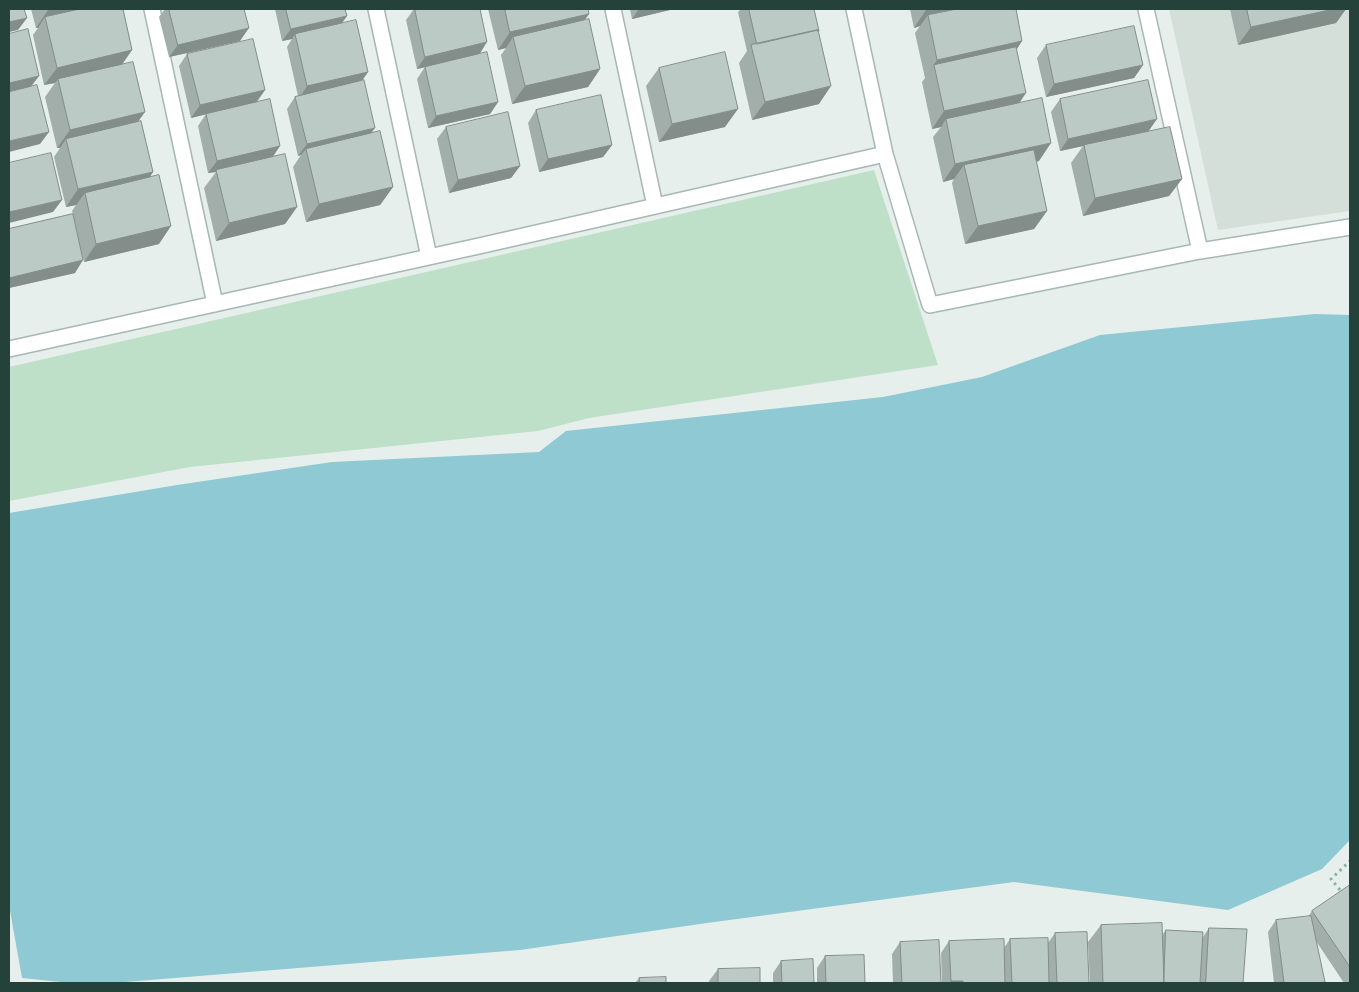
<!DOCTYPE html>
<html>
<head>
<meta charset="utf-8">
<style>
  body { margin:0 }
  #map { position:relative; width:1359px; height:992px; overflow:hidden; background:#e6efeb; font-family:"Fira Sans",sans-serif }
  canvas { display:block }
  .frame { position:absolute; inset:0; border:10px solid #24423a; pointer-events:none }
</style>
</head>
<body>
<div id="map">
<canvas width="1359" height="992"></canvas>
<div class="frame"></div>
</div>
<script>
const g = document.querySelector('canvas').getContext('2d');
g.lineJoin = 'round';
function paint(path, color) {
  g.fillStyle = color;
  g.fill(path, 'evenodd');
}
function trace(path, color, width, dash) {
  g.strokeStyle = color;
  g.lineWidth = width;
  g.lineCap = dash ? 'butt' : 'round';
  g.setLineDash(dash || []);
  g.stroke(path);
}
paint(new Path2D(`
  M1169,9H1350V211L1218,230Z`), '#d4dfda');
paint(new Path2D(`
  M874,170L938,365L589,418L538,431L190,467L9,501V367Z`), '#bfe0c8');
paint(new Path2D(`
  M1315,314L1350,315V840L1322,869L1228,910L1014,882L707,923L520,950L113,983H70L22,978L9,905V513L177,485L332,462L539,452L566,431L883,397L982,377L1100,335Z`), '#8ec9d4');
const minor = new Path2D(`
  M152,9L215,304
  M376,9L429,257
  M613,9L655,206
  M854,9L885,154L930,305L1200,251L1350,227
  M1146,9L1200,251
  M9,349L479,246L885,154`);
trace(minor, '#a8b8b2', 18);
trace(new Path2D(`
  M1344,895L1331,879L1350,861`), '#86b3a5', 3, [2.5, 4]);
trace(minor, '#fff', 15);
paint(new Path2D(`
  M31,9H123L132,50L122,65L153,172L149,178L159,244L84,262L78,239L75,273L9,288V229L73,214L72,211L76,205L66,207L54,157L60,148H57L45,97L55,83L44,85L33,35L38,28H36Z
  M165,9H244L240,41L169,57L159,17Z
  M275,9H345L347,16L342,23L368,72L362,81L371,133L393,187L380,205L306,222L293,167L301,155L298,156L287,109L295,97L298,96L287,47L292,39L282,41Z
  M414,9H480L479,54L498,102L490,114L428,128L417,79L425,67L417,69L406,20Z
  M488,9H588L589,14L584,21L600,69L588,87L512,104L501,55L506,48L498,50Z
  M630,9H674L632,19Z
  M741,9H814L818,32L819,104L752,120L739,63L747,51L738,12Z
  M910,9H1016L1022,41L1017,49L1019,103L1039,161L1036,162L1047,211L1034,229L965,244L952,183L954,179L943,182L933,137L941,127L932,129L922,82L925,78L915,33L920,26L914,28Z
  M1230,9H1346L1336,23L1238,45Z
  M1046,45L1143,65L1134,78L1046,97L1037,58Z
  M187,54L265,90L257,102L273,157L297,207L285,224L216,241L204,188L216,172L208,173L198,126L206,114L191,118L179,66Z
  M659,68L725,127L659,142L646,86Z
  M1060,99L1148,131L1182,179L1169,196L1083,216L1071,163L1083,146L1060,151L1051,112Z
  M536,110L612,145L603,157L539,172L528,123Z
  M446,127L520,166L511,178L449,193L437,139Z
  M1350,883V983H1344L1316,941L1324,983H1274L1268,932L1276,920L1308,917L1312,911L1348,887Z
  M1101,925L1162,935L1166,930L1203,937L1209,928L1243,983H1090L1088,942Z
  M1055,933L1089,983H942L941,953L949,941L1004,948L1010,939L1048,943Z
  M900,942L941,983H893L892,954Z
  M825,956L865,983H817V968Z
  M781,961L814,983H773V973Z
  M718,969L760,983H709V981Z
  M639,978L666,983H635Z`), '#a1aea9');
paint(new Path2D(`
  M55,9H112L45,17L38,28H36L48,10Z
  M639,9H674L632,19Z
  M931,9H999L928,15L920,26L914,28L926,10Z
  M1334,9H1346L1336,23L1238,45L1251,27Z
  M589,14L576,31L513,37L506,48L498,50L510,32Z
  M347,16L338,28L295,34L292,39L282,41L291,29Z
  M27,18L18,30L9,32V22Z
  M249,28L240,41L169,57L178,45Z
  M1022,41L1010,59L934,65L925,78L937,60Z
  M487,42L479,55L417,69L425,57Z
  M132,50L119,68L58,79L55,83L44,85L57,68Z
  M1143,65L1134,78L1046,97L1054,84Z
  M600,69L588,87L512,104L525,86Z
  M368,72L359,84L299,99L307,86Z
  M39,76L30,88L9,93V83Z
  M831,86L819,104L752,120L765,102Z
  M265,90L256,102L191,118L200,105Z
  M1026,93L1014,111L946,119L941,127L932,129L944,111Z
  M498,102L490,114L428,128L436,116Z
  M738,109L725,127L659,142L672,124Z
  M145,112L132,130L66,139L60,148H57L70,130Z
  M1157,119L1148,132L1060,151L1068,139Z
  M375,128L366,140L306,149L301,155L298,156L307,144Z
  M49,132L40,144L9,152V141Z
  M1051,143L1039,161L967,177L964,165L954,179L943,182L955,164Z
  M612,145L603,157L539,172L548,159Z
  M280,146L272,158L216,170V172L208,173L217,161Z
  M520,166L511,178L449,193L458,180Z
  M153,172L141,190L85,193L76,205L66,207L78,189Z
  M1182,179L1169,196L1083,216L1095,198Z
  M393,187L380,205L306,222L319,204Z
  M62,200L53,212L9,223V212Z
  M297,207L285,224L216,241L229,223Z
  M1047,211L1034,229L965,244L978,226Z
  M171,226L159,244L84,262L96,244Z
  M83,260L75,273L9,288V278Z
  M951,981H963L961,983H950Z`), '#838d89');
const building = new Path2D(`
  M9,9H24L27,18L9,22Z
  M80,9H123L132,50L57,68L45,17Z
  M169,9H244L249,28L178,45Z
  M286,9H345L347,16L291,29Z
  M415,9H480L487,42L425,57Z
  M505,9H588L589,14L510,32Z
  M749,9H814L819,31L818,32V30L757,44Z
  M957,9H1016L1022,41L937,60L928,15Z
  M1247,9H1334L1251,27Z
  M589,19L600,69L525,86L513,37Z
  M356,20L368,72L307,86L295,34Z
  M1134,26L1143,65L1054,84L1046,45Z
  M28,29L39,76L9,83V34Z
  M818,30L831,86L765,102L751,45Z
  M253,39L265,90L200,105L187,54Z
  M1016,47L1026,93L944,111L934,65Z
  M487,52L498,102L436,116L425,67Z
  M725,52L738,109L672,124L659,68Z
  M133,62L145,112L70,130L58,79Z
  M364,80L375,128L307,144L295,97Z
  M1148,80L1157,119L1068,139L1060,99Z
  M37,85L49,132L9,141V92Z
  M601,95L612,145L548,159L536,110Z
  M1042,98L1051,143L955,164L946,119Z
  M270,99L280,146L217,161L206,114Z
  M508,112L520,166L458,180L446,127Z
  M141,121L153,172L78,189L66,139Z
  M1170,127L1182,179L1095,198L1084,145Z
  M380,131L393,187L319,204L306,149Z
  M1034,150L1047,211L978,226L964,165Z
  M51,153L62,200L9,212V163Z
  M285,154L297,207L229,223L216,170Z
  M159,175L171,226L96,244L85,193Z
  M73,214L83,260L9,278V229Z
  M1350,885V967L1312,911Z
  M1311,916L1325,982L1318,983H1284L1276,920Z
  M1162,923L1164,983H1103L1101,925Z
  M1209,928L1247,929L1243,983H1206Z
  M1166,930L1203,932L1200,983H1164Z
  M1087,932L1089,983H1057L1055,933Z
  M1048,938L1049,983H1012L1010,939Z
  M1004,939L1005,983H963V981H951L949,941Z
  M939,940L941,983H902L900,942Z
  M864,955L865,983H826L825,956Z
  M813,959L814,983H782L781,961Z
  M760,968V983H718V969Z
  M666,977V983H640L639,978Z`);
paint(building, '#bbcac4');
trace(building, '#838d89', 1);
</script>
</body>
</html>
